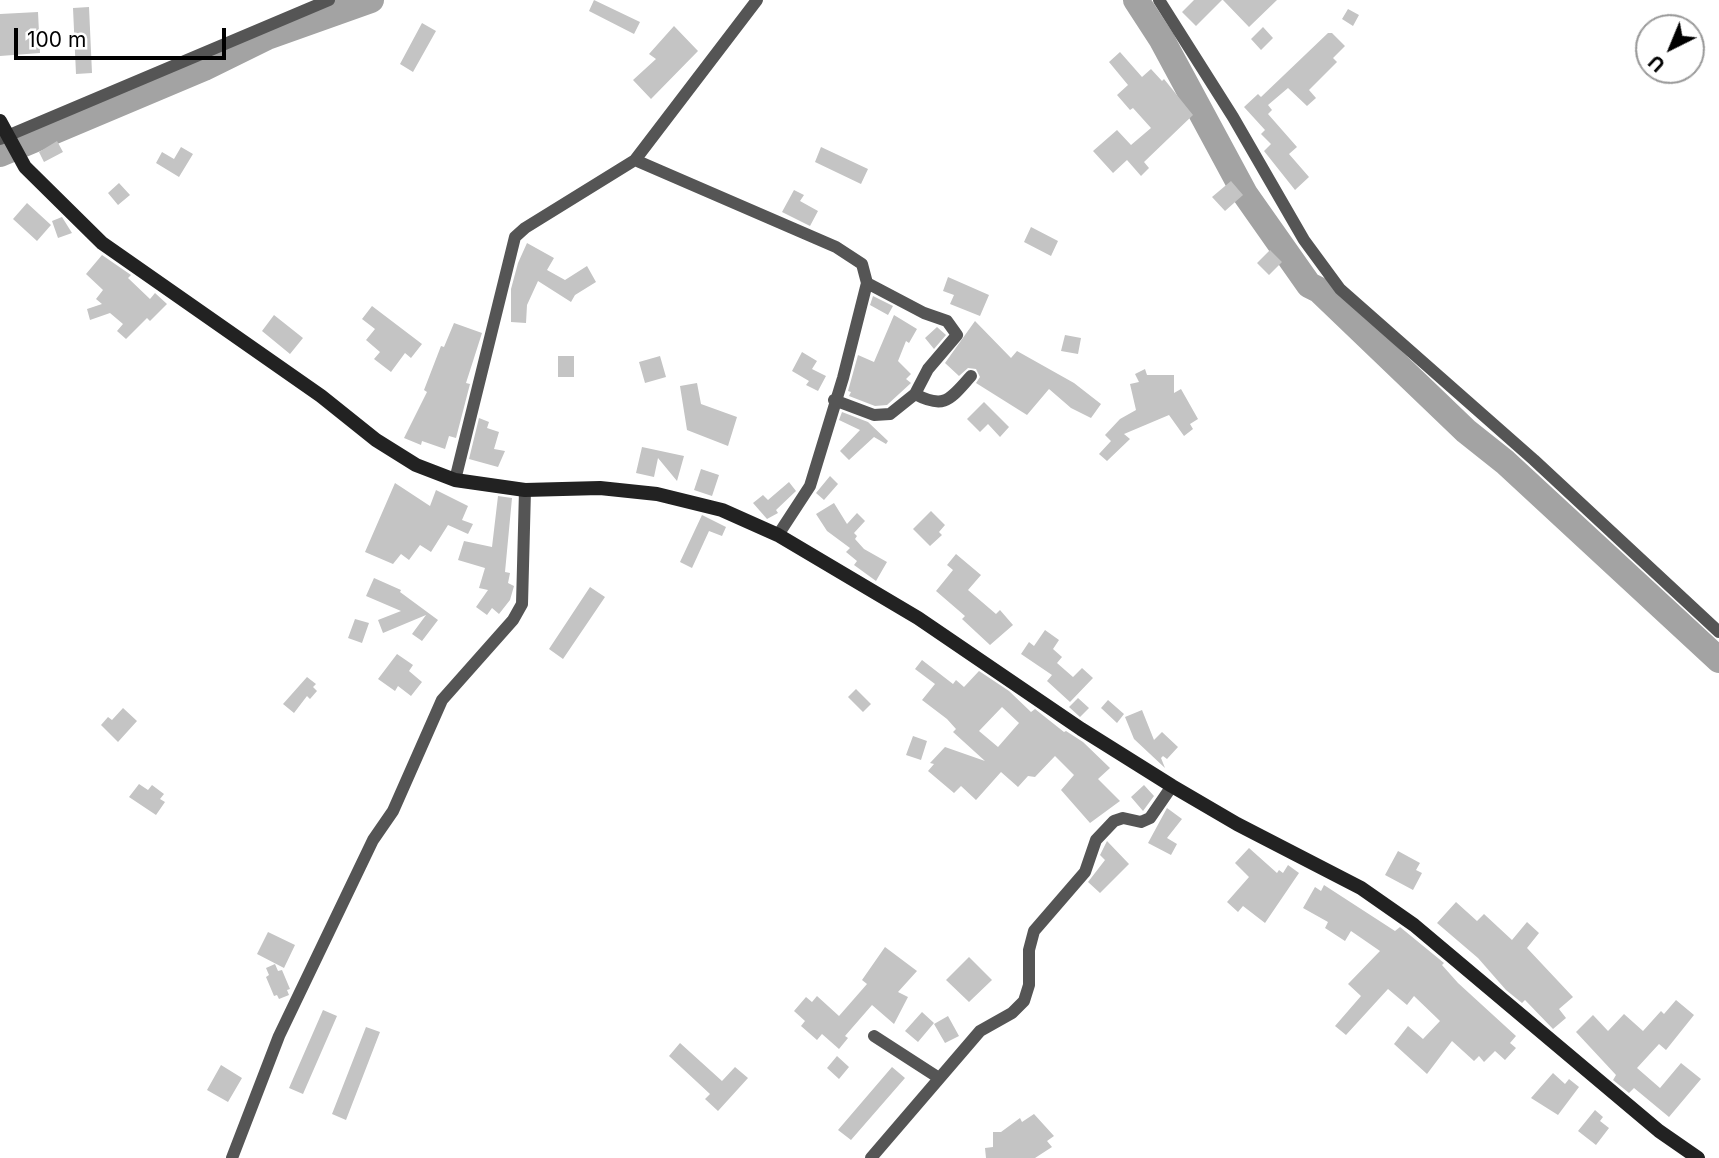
<!DOCTYPE html>
<html>
<head>
<meta charset="utf-8">
<style>
  body { margin:0 }
  #map { position:relative; width:1719px; height:1158px; overflow:hidden; background:#fff; font-family:Inter,sans-serif }
  canvas { display:block }
  .north { position:absolute; left:1635px; top:14px; width:70px; height:70px; box-sizing:border-box; background:#fff; border:2px solid #999; border-radius:50%; rotate:223deg; font-size:19px; font-weight:700; line-height:28px; text-align:center; color:#000 }
  .north::after { content:''; display:block; margin:auto; width:24px; height:32px; background:#000; clip-path:polygon(50% 0,100% 100%,50% 72%,0 100%) }
  .scale { position:absolute; left:14px; top:28px; width:212px; height:32px; box-sizing:border-box; border:4px solid #000; border-top:0; padding-left:9px; font-size:21px; line-height:24px; white-space:nowrap; color:#000; -webkit-text-stroke:5px #fff; paint-order:stroke }
</style>
</head>
<body>
<div id="map">
<canvas width="1719" height="1158"></canvas>
<div class="north">U</div>
<div class="scale">100 m</div>
</div>
<script>
const g = document.querySelector('canvas').getContext('2d');
g.lineJoin = 'round';
function trace(path, color, width, dash) {
  g.strokeStyle = color;
  g.lineWidth = width;
  g.lineCap = dash ? 'butt' : 'round';
  g.setLineDash(dash || []);
  g.stroke(path);
}
function paint(path, color) {
  g.fillStyle = color;
  g.fill(path, 'evenodd');
}
trace(new Path2D(`
  M1136,0L1162,40L1245,194L1309,285L1319,290L1466,431L1505,462L1719,660
  M0,154L204,68L267,37L371,0`), '#a3a3a3', 26);
paint(new Path2D(`
  M594,0L640,22L634,34L589,11Z
  M1194,0H1222L1196,26L1182,12Z
  M1223,0H1277L1249,27Z
  M89,7L92,73L76,74L73,8Z
  M1348,9L1359,15L1353,26L1342,19Z
  M38,12L40,53L0,56V14Z
  M422,23L436,31L413,72L400,64Z
  M674,26L698,51L651,99L633,80L656,59L649,54Z
  M1263,27L1273,38L1261,50L1251,39Z
  M1328,33H1332L1345,46L1333,58L1337,62L1309,90L1316,98L1307,106L1288,88L1268,105L1272,110L1268,114L1297,147L1289,154L1309,177L1295,190L1264,151L1271,144L1261,134L1265,130L1244,107L1258,94L1261,97Z
  M1120,52L1142,77L1151,69L1162,81L1164,79L1193,115L1144,162L1149,168L1141,176L1127,160L1113,173L1093,151L1117,130L1131,145L1151,128L1133,108L1130,110L1117,95L1128,85L1109,62Z
  M57,141L63,152L44,162L39,152Z
  M181,147L193,154L179,177L156,163L162,152L174,159Z
  M821,147L868,169L861,184L815,162Z
  M1231,181L1243,195L1225,211L1212,197Z
  M119,183L130,195L118,205L108,193Z
  M794,190L804,195L800,201L818,211L810,226L782,212Z
  M27,203L51,225L37,241L13,219Z
  M62,217L72,233L58,238L52,221Z
  M1031,227L1058,241L1051,256L1024,242Z
  M527,243L554,258L547,270L565,280L587,266L596,282L575,295L571,302L538,281L527,305L526,323L511,322V289L518,263Z
  M1270,250L1282,262L1269,275L1257,263Z
  M102,255L131,275L128,278L150,299L155,293L167,304L150,321L147,318L126,339L117,331L123,324L110,313L90,320L87,309L102,304L96,299L103,290L86,274Z
  M948,277L989,295L980,316L950,304L954,295L943,291Z
  M873,296L893,306L888,315L870,305Z
  M372,306L422,344L411,358L405,353L391,372L374,359L380,352L366,340L375,329L362,319Z
  M274,315L303,338L290,354L262,331Z
  M894,315L917,329L909,343L906,341L898,361L911,374L906,379L911,383L887,405L875,406L849,396L851,392L848,391L858,355L874,362Z
  M975,321L1011,358L1017,351L1074,383L1101,404L1091,418L1071,408L1049,389L1027,415L976,383L980,377L976,369L968,368L959,376L945,363Z
  M454,323L482,333L466,383L470,384L456,438L449,436L445,449L422,441L421,445L404,438L427,392L424,390L441,346L444,347Z
  M937,327L946,335L934,349L925,338Z
  M1065,335L1081,338L1078,354L1061,351Z
  M802,352L817,361L812,369L826,376L818,391L806,385L809,381L792,371Z
  M558,356H574V377H558Z
  M660,356L666,377L645,383L639,362Z
  M1145,369L1147,375H1174V393L1181,389L1198,419L1190,424L1193,429L1184,436L1169,415L1124,434L1130,439L1107,461L1099,454L1111,441L1105,435L1120,419L1136,410L1130,384L1139,382L1135,374Z
  M697,383L701,404L737,417L728,446L687,430L680,386Z
  M984,402L1009,427L1000,437L988,424L980,432L967,419Z
  M842,412L868,422L888,441L886,444L874,437L849,460L840,451L860,430L839,420Z
  M479,418L489,422L487,428L499,432L494,449L505,451L498,467L469,459Z
  M642,447L684,456L677,481L658,458L654,477L636,473Z
  M701,469L719,475L712,496L694,490Z
  M830,476L838,484L824,500L816,493Z
  M789,482L796,491L776,510L778,513L767,519L753,503L763,495L768,500Z
  M395,483L430,506L436,490L468,506L462,520L473,524L468,534L448,525L431,552L420,545L409,560L401,554L393,564L365,552Z
  M498,496L512,498L505,572L510,573L508,583L514,586L510,600L499,614L492,608L487,615L476,607L488,590L479,588L485,568L458,560L464,541L492,547Z
  M834,503L847,524L857,513L865,521L854,533L857,536L855,539L864,549L887,562L876,581L854,565L857,561L846,552L850,548L827,531L816,514Z
  M931,511L945,525L939,532L942,535L930,546L913,529Z
  M702,515L726,527L722,536L709,531L692,568L680,562Z
  M956,554L981,575L968,590L996,614L1000,610L1013,625L990,645L962,619L965,616L936,591L953,570L947,565Z
  M374,578L401,590L400,592L438,620L422,641L412,634L426,615L383,633L378,620L401,611L366,596Z
  M590,587L605,597L563,659L549,649Z
  M355,619L369,623L362,643L348,638Z
  M1045,630L1059,640L1053,649L1062,657L1057,663L1073,677L1082,668L1093,678L1070,702L1047,681L1052,675L1021,654L1029,642L1034,646Z
  M397,654L413,665L409,671L422,682L411,696L398,686L395,691L378,679Z
  M922,660L953,684L956,680L964,687L979,671L1009,691L1031,712L1035,709L1064,732L1066,731L1083,742L1110,768L1098,779L1120,801L1090,823L1061,790L1074,775L1055,756L1035,777L1028,776L1018,787L1001,772L976,800L961,786L954,793L928,771L934,764L930,763L945,747L985,761L953,732L956,729L947,719L922,700L935,684L915,669ZM1002,707L1019,723L998,747L979,731Z
  M307,677L316,684L313,687L317,691L310,699L307,696L294,713L283,704Z
  M856,689L871,704L863,712L848,697Z
  M1078,698L1089,708L1080,717L1069,707Z
  M1108,700L1124,714L1117,723L1101,708Z
  M123,708L137,721L118,742L101,725L108,717L112,720Z
  M1142,710L1154,740L1162,732L1178,747L1167,759L1163,756L1161,758L1165,768L1134,739L1125,717Z
  M913,736L927,741L921,760L906,755Z
  M139,784L148,790L152,785L164,794L160,799L165,802L156,815L129,797Z
  M1144,785L1154,796L1143,811L1131,797Z
  M1167,808L1182,819L1167,838L1177,844L1171,855L1148,843Z
  M1107,841L1129,864L1100,893L1088,882L1105,860L1100,855Z
  M1249,848L1277,873L1279,870L1283,873L1288,865L1299,873L1265,923L1243,906L1238,912L1227,902L1249,877L1235,863Z
  M1398,851L1420,863L1416,870L1422,873L1413,890L1385,875Z
  M1324,885L1395,931L1400,927L1444,963L1442,965L1458,983L1516,1036L1510,1043L1516,1048L1505,1060L1495,1051L1484,1062L1479,1056L1474,1061L1452,1041L1427,1074L1394,1044L1408,1026L1423,1039L1440,1021L1414,996L1407,1005L1388,989L1346,1035L1335,1026L1361,996L1348,984L1380,951L1351,931L1345,941L1325,928L1328,922L1303,908L1315,887L1321,891Z
  M1456,902L1477,921L1484,914L1512,940L1527,922L1539,933L1527,948L1573,997L1559,1009L1566,1018L1553,1029L1525,1000L1522,1003L1506,990L1478,958L1437,923Z
  M268,932L295,945L284,968L257,954Z
  M885,947L917,971L898,992L908,997L894,1024L872,1005L845,1036L848,1038L839,1049L822,1034L817,1040L801,1026L805,1021L794,1011L806,997L812,1002L817,996L839,1016L867,984L862,980Z
  M969,957L992,980L969,1002L946,980Z
  M275,964L278,971L282,970L290,989L287,990L289,995L279,999L277,995L274,996L266,977L269,975L266,968Z
  M1676,1000L1694,1015L1666,1050L1659,1044L1637,1068L1660,1088L1681,1063L1701,1079L1669,1117L1634,1088L1629,1093L1613,1080L1616,1075L1576,1032L1593,1015L1608,1031L1624,1014L1643,1031L1661,1011L1664,1014Z
  M323,1010L337,1016L303,1094L289,1088Z
  M922,1012L934,1023L918,1042L905,1031Z
  M948,1016L959,1036L945,1043L934,1024Z
  M366,1027L380,1032L346,1120L332,1114Z
  M680,1043L722,1081L735,1067L748,1078L718,1111L705,1099L710,1094L669,1056Z
  M837,1056L849,1067L839,1079L827,1068Z
  M221,1065L242,1078L228,1102L207,1090Z
  M892,1067L905,1078L851,1140L838,1130Z
  M1553,1073L1565,1084L1569,1079L1579,1087L1558,1115L1531,1098Z
  M1595,1110L1603,1117L1600,1121L1609,1128L1596,1145L1578,1131Z
  M1034,1114L1054,1136L1047,1141L1052,1147L1035,1158H986L985,1148L993,1147V1132H1001L1020,1118L1022,1122Z`), '#c4c4c4');
trace(new Path2D(`
  M1159,0L1233,117L1304,240L1340,289L1534,460L1719,632
  M0,139L329,0
  M635,160L836,247L862,264L867,283L843,378L810,486L778,535
  M915,394C945,410 950,399 971,376
  M834,400L874,415L890,414L915,394L928,369L957,335L947,321L924,313L867,283
  M455,480L515,237L525,228L635,160L757,0
  M874,1036L939,1078
  M232,1158L279,1036L373,840L393,811L442,700L513,620L522,604L525,490
  M871,1158L980,1031L1012,1013L1024,1001L1029,985V950L1034,931L1085,872L1096,840L1114,821L1123,818L1141,822L1150,818L1172,786`), '#555', 12);
trace(new Path2D(`
  M0,121L25,167L102,243L321,396L376,440L416,465L455,480L525,490L600,488L657,494L722,510L778,535L918,618L1081,729L1172,786L1237,824L1361,888L1414,925L1659,1131L1698,1158`), '#222', 14);
</script>
</body>
</html>
